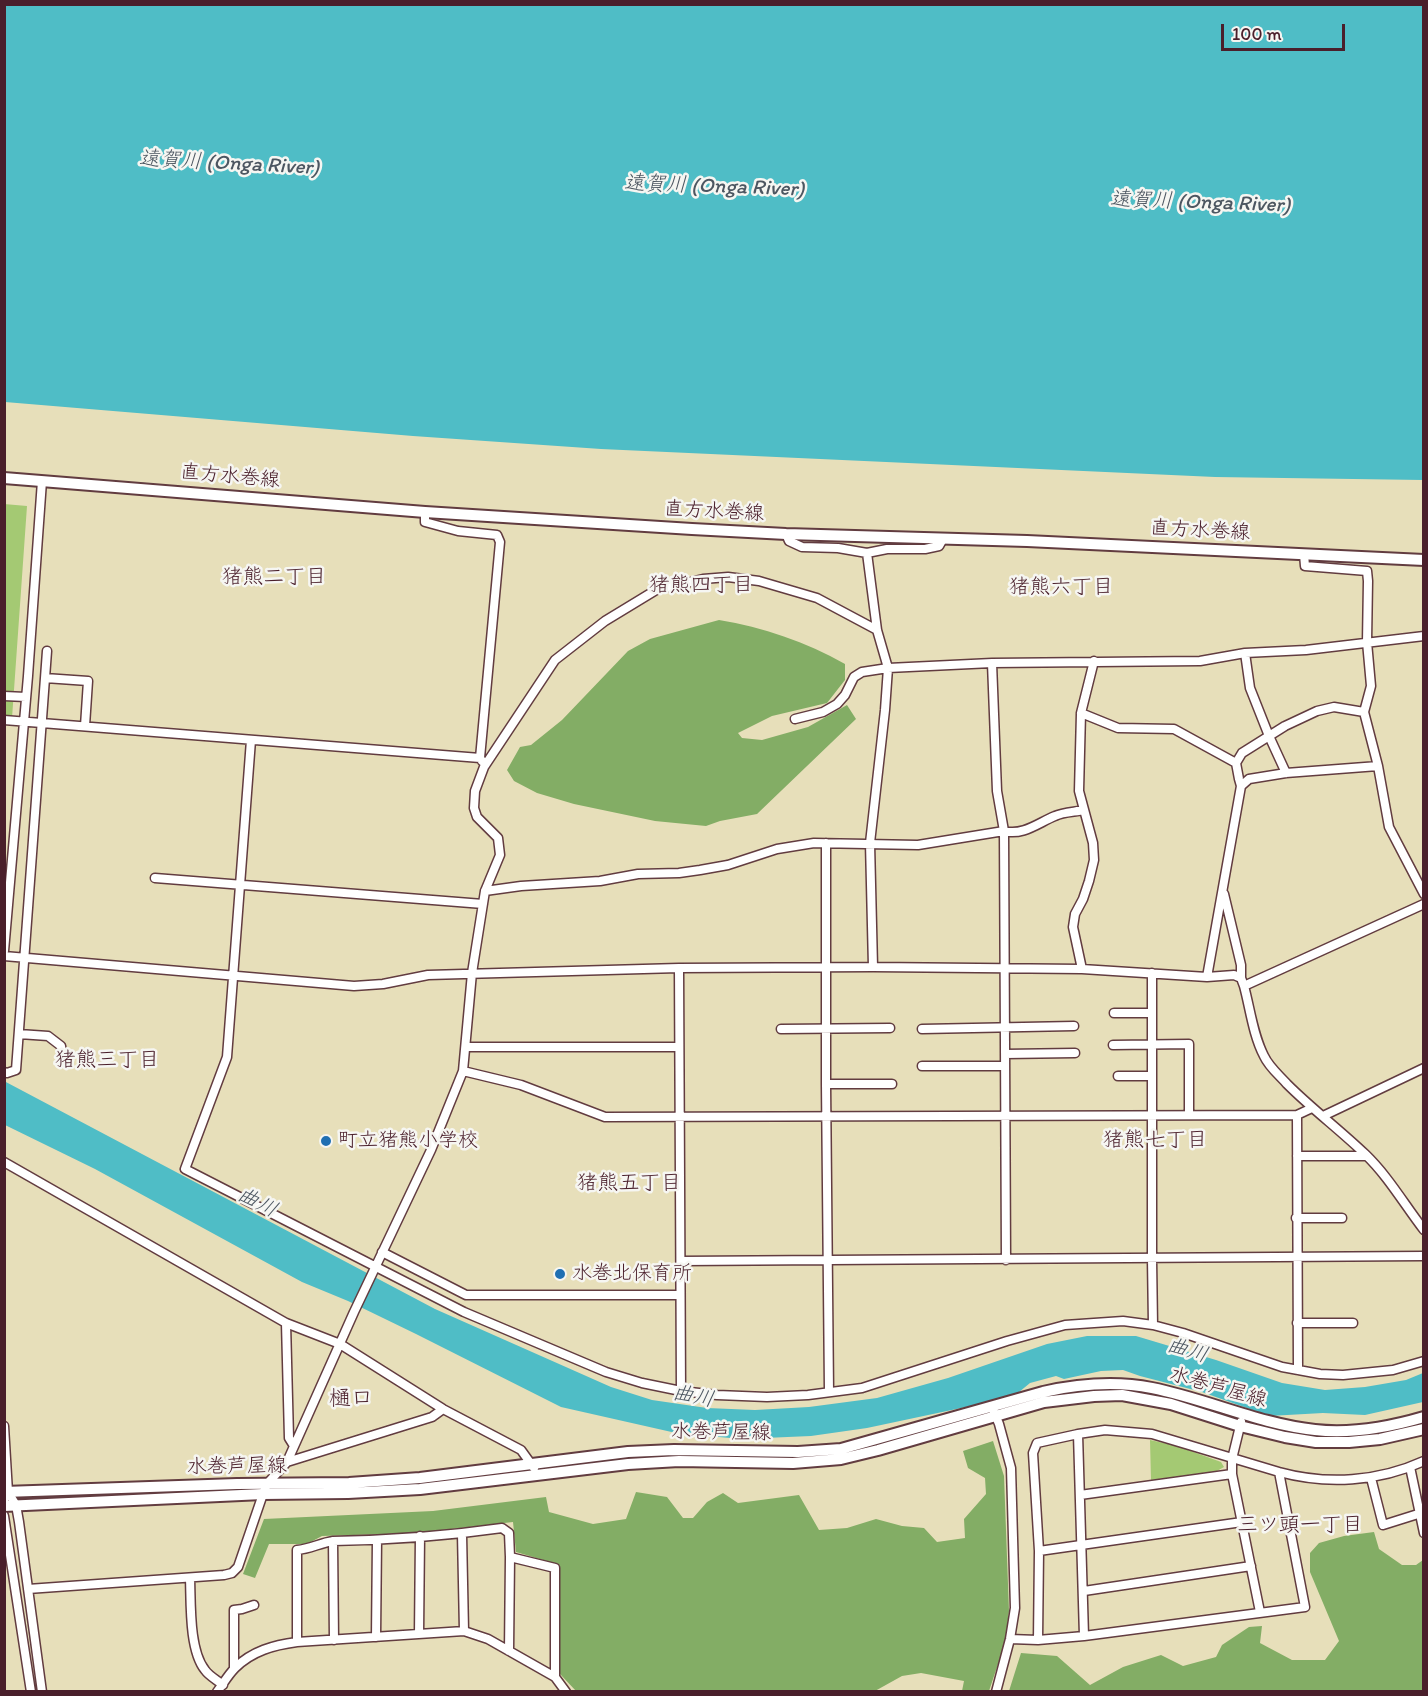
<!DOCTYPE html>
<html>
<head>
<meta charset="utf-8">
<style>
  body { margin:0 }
  #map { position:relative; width:1428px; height:1696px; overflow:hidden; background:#e7dfba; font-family:Itim,sans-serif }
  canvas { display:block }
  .frame { position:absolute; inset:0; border:6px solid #4a1f2b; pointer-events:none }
  .scale { position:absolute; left:1221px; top:24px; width:124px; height:27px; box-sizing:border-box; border:3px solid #4a1f2b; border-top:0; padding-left:8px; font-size:18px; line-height:21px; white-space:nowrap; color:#4a1f2b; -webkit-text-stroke:4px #f6f6f2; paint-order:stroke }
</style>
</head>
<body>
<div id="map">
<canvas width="1428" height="1696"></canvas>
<div class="frame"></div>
<div class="scale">100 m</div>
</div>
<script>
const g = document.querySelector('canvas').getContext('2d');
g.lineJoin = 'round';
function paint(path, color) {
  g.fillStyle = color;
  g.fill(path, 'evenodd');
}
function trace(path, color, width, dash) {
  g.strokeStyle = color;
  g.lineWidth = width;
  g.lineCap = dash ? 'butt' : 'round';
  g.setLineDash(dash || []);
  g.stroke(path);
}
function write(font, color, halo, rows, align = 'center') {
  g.font = font + ' Itim,"Klee One",sans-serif';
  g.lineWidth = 5;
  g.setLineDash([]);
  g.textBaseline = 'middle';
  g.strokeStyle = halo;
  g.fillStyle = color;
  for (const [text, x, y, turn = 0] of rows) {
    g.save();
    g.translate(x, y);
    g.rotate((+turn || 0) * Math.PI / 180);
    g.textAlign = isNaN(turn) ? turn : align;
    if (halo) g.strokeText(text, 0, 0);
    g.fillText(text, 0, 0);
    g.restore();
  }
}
paint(new Path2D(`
  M4,504L27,506L12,718L4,717Z
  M1150,1440L1177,1446L1221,1462L1224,1467L1217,1471L1151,1480Z`), '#a4c973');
paint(new Path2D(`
  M719,620C763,627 806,642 845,664V680L827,703L772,716L738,733L742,738L762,740L808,727L847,705L856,719L757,814L720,821L706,826L655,821L574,804L537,793L514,781L507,770L520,747L531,745L562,720L628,651L650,639Z
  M993,1441L1004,1476L1009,1611L1005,1643L989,1691H962L964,1681L921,1673L902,1676L875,1691H576L560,1674V1565L516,1552L513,1522L416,1533L322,1536L307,1544H269L255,1578L243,1574L264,1519L433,1511L546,1497L549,1512L593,1524L626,1519L636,1492L667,1497L683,1518H693L707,1502L723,1493L738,1503L799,1495L819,1530L847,1528L876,1519L902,1526L924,1528L937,1542L965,1538L964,1519L986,1494L985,1478L968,1468L963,1451Z
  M1374,1532L1379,1549L1402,1565H1416L1423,1560V1691H1009L1021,1653L1057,1656L1090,1685L1123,1667L1161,1655L1183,1666L1216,1657L1222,1645L1249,1627L1262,1626L1260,1643L1292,1660H1325L1339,1641L1310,1572V1553L1319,1543L1344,1536Z`), '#83ad65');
paint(new Path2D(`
  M5,4L1423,5V480L1215,477L601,449L413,436L5,402Z
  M4,1081L435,1309L611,1387L652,1400L707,1408L755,1410L809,1407L877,1398L948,1378L1047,1344L1087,1336H1136L1216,1360L1282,1383L1325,1390L1365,1387L1406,1380L1423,1373V1402L1365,1415L1323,1413L1269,1416L1202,1392L1140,1376L1123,1370L1101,1371L1064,1379L1056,1376L1030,1383L1013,1397L867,1428L811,1436L741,1439L676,1433L561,1407L416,1334L348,1301L302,1282L95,1169L5,1125Z`), '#4fbdc6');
const minor = new Path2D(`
  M425,512V522L458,531L497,535L500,542L480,758L482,761
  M786,534L789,541L802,547L838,548L867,553L887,549H925L939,546L943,539
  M867,553L877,630L888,668L885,710L870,843L873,967
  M1304,554L1305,566L1367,571L1368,581L1367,642L1371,686L1364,712L1378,766L1389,827L1424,894
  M1245,653L1250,688L1269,736L1286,773
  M992,663L997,791L1004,831L1006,1260
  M45,678L88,681L85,726
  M4,696L26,697
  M1081,713L1118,728L1174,729L1236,763
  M795,719L823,712L837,704L845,695L854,677L862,672L888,668L992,663L1200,661L1245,653L1306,650L1424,636
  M4,720L480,758
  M251,740L227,1057L185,1169L464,1312L606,1372L642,1383L681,1391L717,1395L767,1397L808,1395L862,1388L1007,1341L1065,1325L1123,1321L1153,1325L1183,1333L1282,1367L1320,1374L1343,1375L1393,1370L1424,1361
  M1241,786L1249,779L1286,773L1378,766
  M826,843V1084L829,1391
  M155,878L483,904
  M485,891L521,886L600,881L638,874L679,873L700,870L728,865L777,849L814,843L918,845L1004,831C1023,836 1038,823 1055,816C1063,812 1075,812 1084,810
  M1224,894L1241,965V978
  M4,951L28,676L42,481
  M4,956L354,986L383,984L428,975L679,968L873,967L1082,969L1207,977L1234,975L1241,978L1244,986C1250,1008 1253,1035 1264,1056C1269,1067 1279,1075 1287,1084C1312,1109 1340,1130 1365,1154C1388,1176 1404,1204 1424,1230
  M679,968L681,1391
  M1082,969L1073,927L1075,914L1083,899L1089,881L1094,860L1093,843L1079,791L1081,713L1094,661
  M1152,973V1259L1153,1325
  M1207,977L1241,786L1239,779L1236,763L1242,753L1285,726L1317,711L1334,707L1364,712
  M1244,986L1424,904
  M1114,1013H1152
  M781,1029L890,1028
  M922,1029L1074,1026
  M19,1034L48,1036L61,1046L62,1054
  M1113,1045L1189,1044V1115
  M466,1047H678
  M1005,1054L1075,1053
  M922,1066H1005
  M463,1071L521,1085L605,1117L1297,1115L1312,1108
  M4,1072L7,1073L16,1070L47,651
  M1118,1076H1152
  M826,1084H892
  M1297,1115L1298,1370
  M1323,1116L1424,1068
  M1297,1156H1367
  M4,1162L286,1323L340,1344L443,1409L521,1450L534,1468
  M1296,1218H1342
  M382,1252L466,1295H680
  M681,1261L1424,1256
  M286,1323L289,1438L294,1446
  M1297,1323H1353
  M994,1412L999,1424L1011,1468L1015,1608L1010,1639L996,1692
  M1241,1422L1232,1459V1474L1260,1612
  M4,1426L8,1492L4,1500
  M1105,1430L1152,1434L1279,1472L1305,1607L1084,1636L1078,1434Z
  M287,1462L432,1417L443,1409
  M1410,1467L1424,1533
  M1279,1472C1327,1485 1378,1482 1424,1461
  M1371,1478L1383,1525L1418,1514
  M8,1492L16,1505L19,1522L42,1692
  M1080,1495L1232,1474
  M4,1516L31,1692
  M462,1534L464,1631
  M1039,1551L1242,1522
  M190,1578C191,1604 189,1650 205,1670C209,1676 217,1680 223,1685
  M28,1589L224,1575L232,1573L238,1567L263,1494L267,1484L287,1462L354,1312L431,1150L463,1071L472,973L485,891L500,855L498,838L477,817L474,808L475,791L484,767L555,660L605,621L656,590L703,579L728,577L759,581L817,598L877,630
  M1084,1591L1251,1566
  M419,1634L420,1536
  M376,1637L377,1540
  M1010,1639L1038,1640L1084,1636
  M334,1640L333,1541C390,1540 446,1536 502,1528L509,1533L510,1557L555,1568V1677
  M1038,1640L1039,1551L1033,1453L1037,1443L1078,1434
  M297,1642V1550C310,1549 320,1543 333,1541
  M509,1651L510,1557
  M234,1668V1610L242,1609L254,1605
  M217,1692C223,1684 228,1675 235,1668C252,1651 274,1645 297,1642L464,1631L488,1639L555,1677L566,1692`);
const major = new Path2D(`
  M4,478L425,512L692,529L786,534L1027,541L1424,560
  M4,1492L237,1484L349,1483L420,1478L628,1452L674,1450L798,1452L841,1449L1043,1392C1079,1384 1116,1381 1152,1388C1207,1399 1259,1424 1315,1430C1350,1434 1390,1427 1424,1417
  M4,1506L263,1494L348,1493L420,1489L628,1464L679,1461L793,1463L841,1459L878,1450L1044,1402L1094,1396L1122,1395L1171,1404L1240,1426L1285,1437L1316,1442H1349L1380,1439L1424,1429`);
trace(minor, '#623c40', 11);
trace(major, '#623c40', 14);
trace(minor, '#fff', 8);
trace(major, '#fff', 10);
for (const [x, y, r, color] of [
  [326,1141,6,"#1f6fb2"],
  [560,1274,6,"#1f6fb2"]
]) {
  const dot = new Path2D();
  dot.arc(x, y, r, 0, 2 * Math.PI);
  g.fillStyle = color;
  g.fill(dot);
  trace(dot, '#f6f6f2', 2);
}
write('20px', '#4a1f2b', '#f6f6f2', [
  ["直方水巻線",230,477,5],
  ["直方水巻線",714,512,3],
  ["直方水巻線",1200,531,3],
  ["水巻芦屋線",1218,1388,16],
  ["水巻芦屋線",721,1433,1],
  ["水巻芦屋線",237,1467,-1]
]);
write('20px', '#4a1f2b', '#f6f6f2', [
  ["町立猪熊小学校",338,1141],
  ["水巻北保育所",572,1274]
], 'left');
write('italic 21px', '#4c5661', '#f6f6f2', [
  ["遠賀川 (Onga River)",229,164,3],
  ["遠賀川 (Onga River)",714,187,2],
  ["遠賀川 (Onga River)",1200,203,2],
  ["曲川",257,1203,27],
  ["曲川",1187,1351,17],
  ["曲川",693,1397,11]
]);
write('21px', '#4a1f2b', '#f6f6f2', [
  ["猪熊二丁目",274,578],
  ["猪熊四丁目",701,586],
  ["猪熊六丁目",1061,588],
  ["猪熊三丁目",107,1061],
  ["猪熊七丁目",1155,1141],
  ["猪熊五丁目",629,1184],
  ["三ツ頭一丁目",1300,1526]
]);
write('22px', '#4a1f2b', '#f6f6f2', [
  ["樋口",351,1399]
]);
</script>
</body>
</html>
